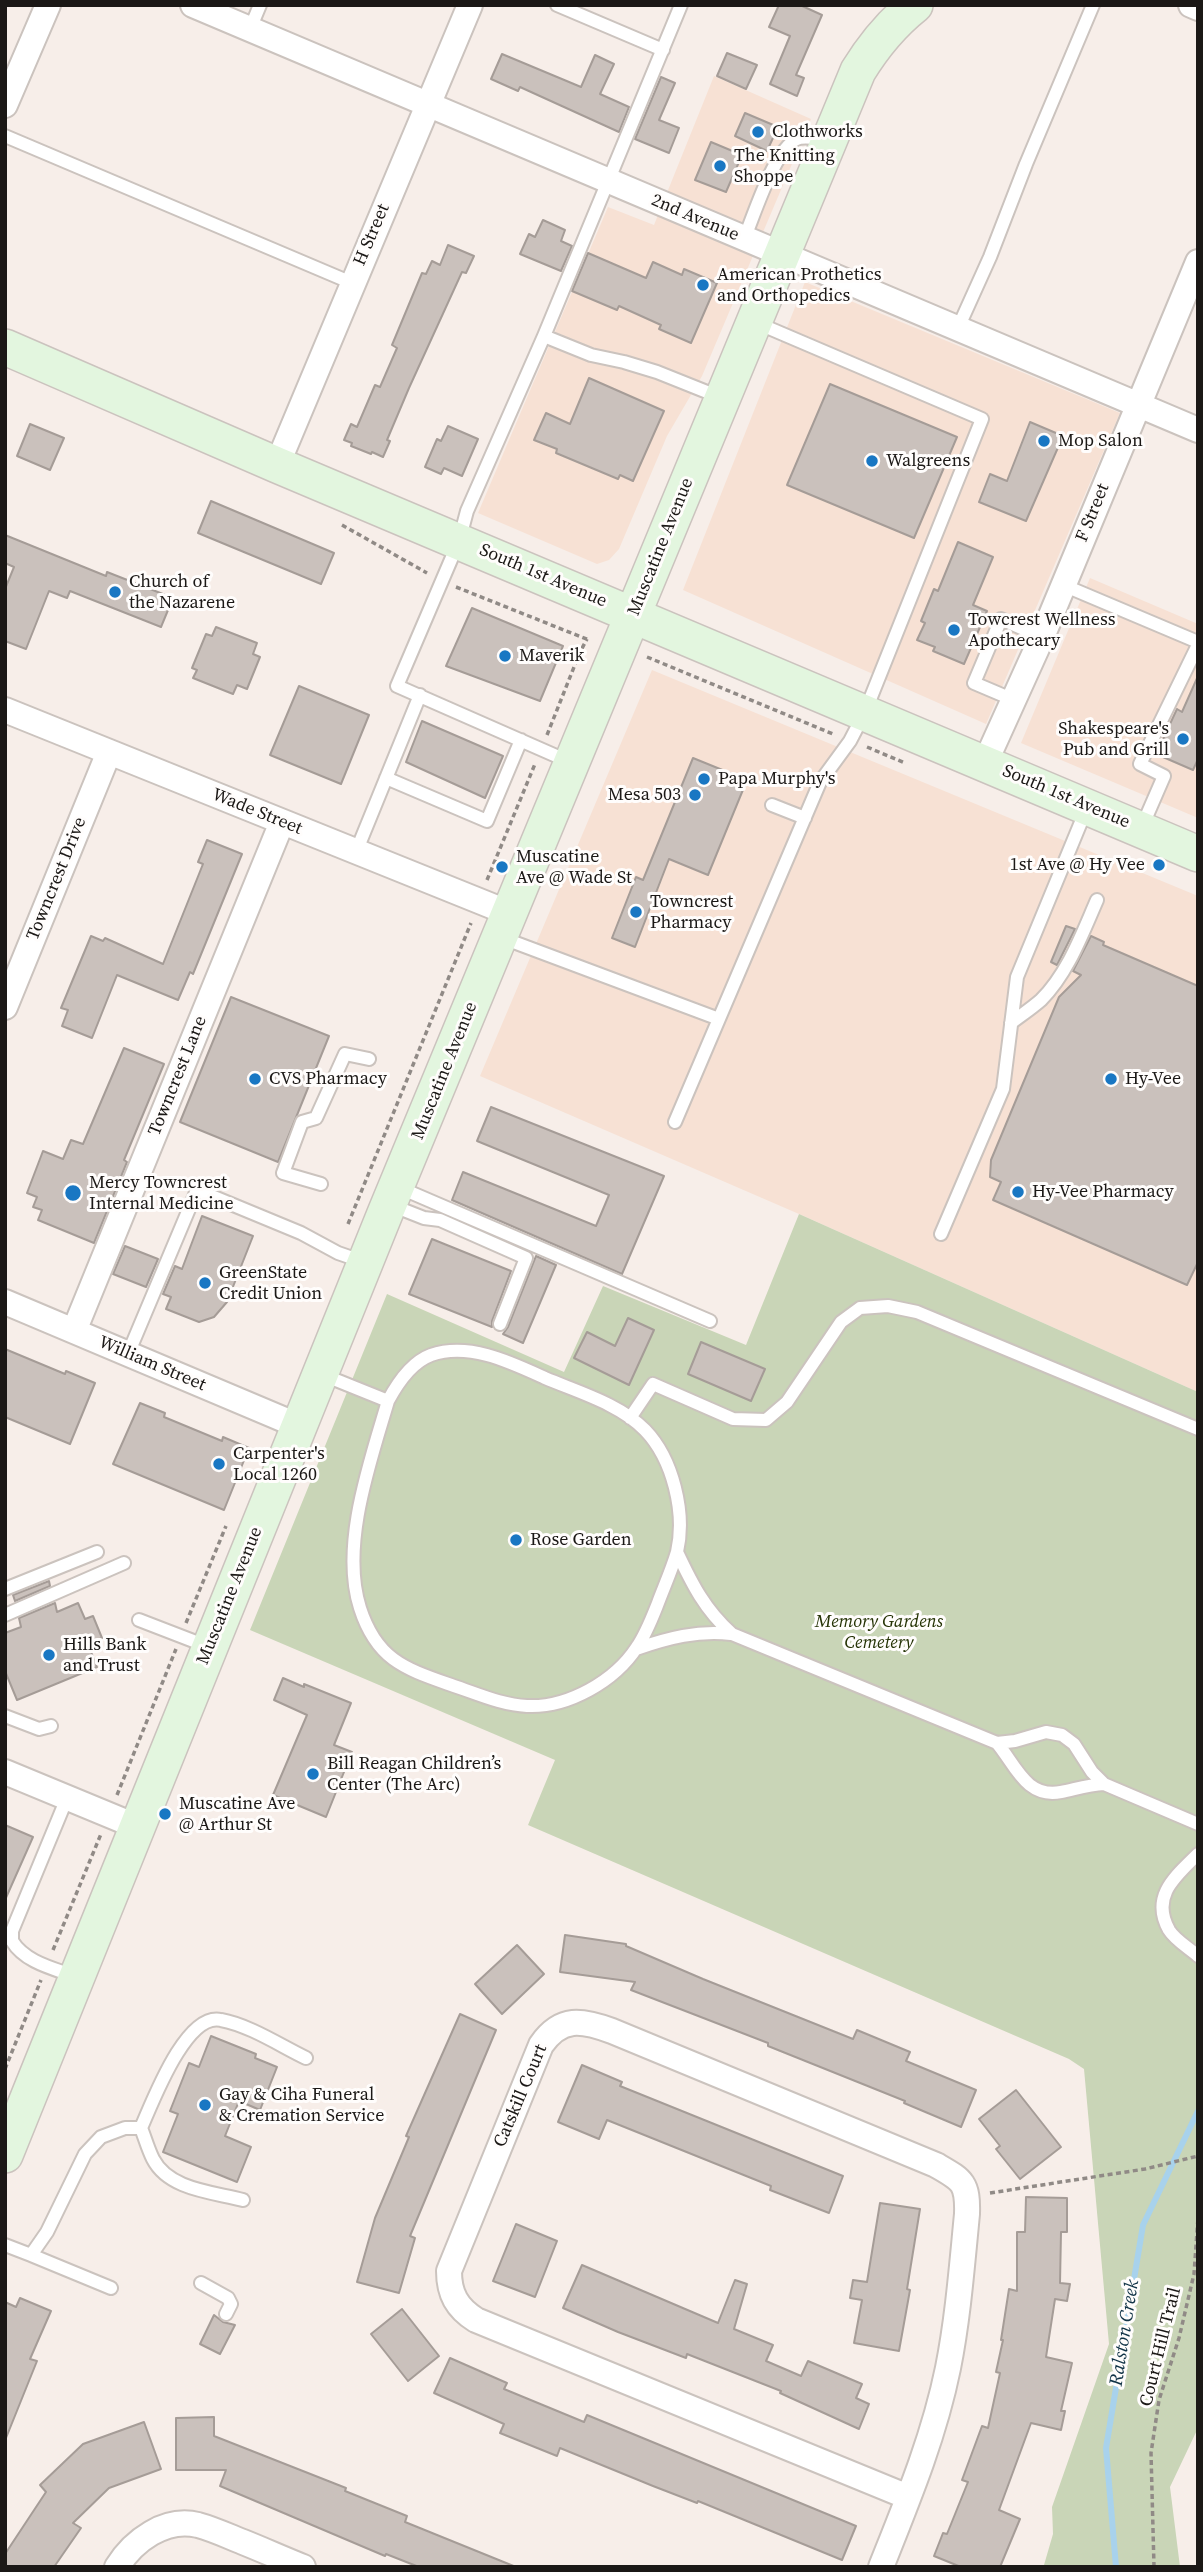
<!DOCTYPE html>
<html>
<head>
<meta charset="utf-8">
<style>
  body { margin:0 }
  #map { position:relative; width:1203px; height:2572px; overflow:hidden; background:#f7eee9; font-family:"Source Serif 4",serif }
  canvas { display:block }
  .frame { position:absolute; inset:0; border:7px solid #1b1816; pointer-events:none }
</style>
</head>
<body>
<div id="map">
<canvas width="1203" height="2572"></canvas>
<div class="frame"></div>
</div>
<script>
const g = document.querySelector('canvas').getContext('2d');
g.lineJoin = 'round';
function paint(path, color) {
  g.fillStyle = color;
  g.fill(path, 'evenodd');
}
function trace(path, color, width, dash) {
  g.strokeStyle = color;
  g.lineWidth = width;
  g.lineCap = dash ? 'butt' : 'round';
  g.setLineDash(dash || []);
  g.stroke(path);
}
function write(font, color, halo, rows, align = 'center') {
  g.font = font + ' "Source Serif 4",serif';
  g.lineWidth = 6;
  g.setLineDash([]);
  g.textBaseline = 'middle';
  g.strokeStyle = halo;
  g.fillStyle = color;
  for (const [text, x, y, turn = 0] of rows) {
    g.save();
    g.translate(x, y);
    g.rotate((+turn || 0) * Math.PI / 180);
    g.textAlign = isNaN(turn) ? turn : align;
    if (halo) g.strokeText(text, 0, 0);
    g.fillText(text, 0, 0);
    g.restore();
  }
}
paint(new Path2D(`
  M714,76L811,119L702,376L667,436L619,549L609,560L597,564L478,513L608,207L654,225Z
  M805,282L1120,413L986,724L683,590Z
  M1090,578L1198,624V818L1021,743Z
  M652,670L1198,896V1392L799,1214L480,1076Z`), '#f7e1d4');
paint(new Path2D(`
  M799,1214L1198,1392V2428L1170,2487L1180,2567H1048L1044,2565L1053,2534L1052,2507L1109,2344L1084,2069L1069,2059L528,1825L555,1760L250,1630L387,1294L564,1372L603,1286L746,1345Z`), '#c9d5b7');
trace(new Path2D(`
  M1116,2567L1106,2448L1143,2225L1198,2111`), '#a8d2ec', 6);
const building = new Path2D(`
  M779,5H800L822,15L796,75L804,78L797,96L770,84L790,36L769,27Z
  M727,53L757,65L746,89L717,76Z
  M502,54L581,87L595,55L614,64L600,94L629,107L619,132L520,87L518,91L491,79Z
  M661,77L675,83L659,120L679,128L669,153L635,139Z
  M745,113L778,127L767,151L735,136Z
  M711,142L742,155L726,192L695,180Z
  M543,220L565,230L561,241L572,246L561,271L520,254L529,234L535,237Z
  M448,245L474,256L466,273L462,272L409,388L387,440L390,441L383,457L372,452L371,454L351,446L352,443L344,440L351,424L357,427L375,385L380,387L397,348L392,345L422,273L426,274L432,261L440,265Z
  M588,253L646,278L653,262L682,275L684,269L717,283L691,343L659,329L661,325L619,306L617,310L572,291Z
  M589,378L664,411L633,481L620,475L618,479L556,453L557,449L534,440L546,413L570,424Z
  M830,384L957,437L914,538L787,485Z
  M1030,422L1063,436L1026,521L979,502L990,474L1007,481Z
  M30,424L64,438L50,470L17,456Z
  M448,426L478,439L462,476L444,468L441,474L425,467L437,439L441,441Z
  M211,501L334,553L321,584L198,533Z
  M5,535L106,576L107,572L173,598L161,627L70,591L67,598L49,591L26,649L5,641V589L14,567L5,563Z
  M958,542L993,557L973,605L987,611L964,664L933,651L935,647L917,640L925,623L921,621L934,589L938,591Z
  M472,608L563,646L540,701L446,666Z
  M216,627L257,643L253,654L260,657L247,689L237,685L233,694L193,678L197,670L192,668L206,634L212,636Z
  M1198,676V759L1193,770L1156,754L1177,709L1182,712Z
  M299,686L369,715L341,784L270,755Z
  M422,721L503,756L485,798L406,762Z
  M693,758L747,780L708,875L669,859L635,947L612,938L636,877L643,880Z
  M207,840L242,854L193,974L190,972L178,1000L117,975L92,1038L62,1026L68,1010L61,1008L91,936L103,941L105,938L163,964L203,864L198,862Z
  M1066,926L1075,929L1057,965L1051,962Z
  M1091,936L1104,942L1103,945L1198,986V1262L1187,1285L993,1200L1001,1182L990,1177L991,1160L1059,997L1081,975L1073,971Z
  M231,997L329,1036L278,1162L180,1122Z
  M124,1048L164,1064L124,1160L127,1162L94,1243L38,1220L42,1210L33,1207L37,1197L27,1193L43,1151L63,1159L71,1140L83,1144Z
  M491,1107L664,1176L622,1274L452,1200L463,1172L596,1226L609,1195L477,1141Z
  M202,1216L253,1236L227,1302L214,1317L199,1322L166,1309L171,1297L163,1294L175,1266L182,1269Z
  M432,1239L511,1271L492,1321V1327L409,1294Z
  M125,1246L158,1259L146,1287L113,1274Z
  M536,1256L556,1265L523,1343L503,1334L508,1327Z
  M628,1318L654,1330L629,1385L574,1358L587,1332L615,1346Z
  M701,1342L765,1369L751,1401L688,1374Z
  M5,1349L65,1374L66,1371L95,1383L70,1444L5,1417Z
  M140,1403L165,1413L164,1417L222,1441L223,1437L249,1448L224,1510L113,1464Z
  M49,1581L50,1586L15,1601L13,1595Z
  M55,1603L57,1612L78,1603L85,1619L93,1616L102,1638L88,1644L97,1667L17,1700L5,1671V1633L21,1627L19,1618Z
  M283,1678L304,1687V1684L351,1703L334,1745L352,1752L326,1817L273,1795L307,1715L274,1700Z
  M5,1825L33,1837L5,1900Z
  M565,1935L626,1944V1946L703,1979L853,2039L857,2030L910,2052L906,2061L976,2090L961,2127L904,2103L905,2101L768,2046V2043L631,1990L635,1982L560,1972Z
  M517,1945L544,1974L502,2014L475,1984Z
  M460,2014L496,2030L410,2236L415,2238L399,2293L357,2282L375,2218L409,2137L406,2136Z
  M211,2036L256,2054L255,2058L277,2067L260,2110L239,2101L225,2136L251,2147L237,2182L163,2152L178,2114L170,2111L189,2063L199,2067Z
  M582,2065L622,2082L620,2086L843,2176L829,2213L770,2190L771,2186L607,2120L599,2139L558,2122Z
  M1016,2090L1061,2147L1020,2179L996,2149L1000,2146L979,2119Z
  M1026,2197L1067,2198V2232H1061L1060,2283L1070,2284L1067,2301L1055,2299L1046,2357L1072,2363L1061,2411H1065L1061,2430L1031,2423L999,2510L1020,2519L1000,2567H961L934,2556L943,2533L947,2534L968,2482L962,2480L982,2426L988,2428L1000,2373L996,2372L1003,2340H1001L1009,2289L1017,2291V2232H1025Z
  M880,2203L920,2209L907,2289L910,2290L899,2351L854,2343L862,2300L850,2298L853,2280L867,2282Z
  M516,2224L557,2241L535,2297L493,2281Z
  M582,2265L718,2323L735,2280L747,2284L734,2329L773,2345L766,2361L801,2376L808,2361L862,2384L856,2398L869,2404L859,2429L780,2393L781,2391L687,2354L686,2358L618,2332L563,2308Z
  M20,2298L51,2311L30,2359L37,2361L6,2438L5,2302L16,2307Z
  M402,2309L439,2356L408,2381L371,2334Z
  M214,2315L223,2322L235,2325L220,2354L200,2344Z
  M450,2358L507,2383L504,2389L584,2422L587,2415L856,2526L842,2560L698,2501L697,2503L653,2486L560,2448L557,2456L500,2433L504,2424L434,2393Z
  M214,2417V2436L346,2488L345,2491L407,2516L405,2522L516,2567H419L386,2554L385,2556L220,2486L226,2470H176V2418Z
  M144,2422L161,2469L109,2488L73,2523L81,2528L54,2567H5V2554L46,2492L40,2485L83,2444Z`);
paint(building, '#cac1bc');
trace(building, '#a59c97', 2);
const service = new Path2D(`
  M557,5L663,50
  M250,29L260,5
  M5,136L352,283
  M744,239C754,216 776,143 800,138C808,136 819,139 828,140
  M958,328L990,257L1026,164L1093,5
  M544,336L591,355L624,362L657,372L722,398
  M1063,585L1198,642
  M1014,700L974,683L1001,619L1042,637
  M570,762L397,686L459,541L467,511L544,336L681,5
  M386,778L487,821L521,740
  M772,805L805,818
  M1141,829L1164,776L1140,764L1198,645
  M356,852L420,695
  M500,937L719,1019
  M1011,1023C1020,1016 1032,1008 1041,1000C1068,973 1082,934 1097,900
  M675,1122L820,782L850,741L865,712L982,419L757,323
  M321,1184L283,1173L302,1122L316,1118L345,1054L369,1059
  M398,1187L710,1321
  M391,1205L424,1218L440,1220L526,1258L500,1324
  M941,1234L1003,1089L1017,977L1086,810
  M128,1354L197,1190L301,1233L338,1253L364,1262
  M321,1374L388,1401C397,1384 412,1362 431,1355C469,1342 510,1362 545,1378C578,1392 620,1404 645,1430C673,1459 686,1513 677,1552C672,1569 664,1587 658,1603C652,1618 646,1634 637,1647C615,1681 568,1708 527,1706C502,1705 478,1694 454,1686C406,1669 377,1661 360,1608C340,1546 370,1462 388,1401
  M630,1418L653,1384L733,1419L766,1420L787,1402L841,1322L860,1308L888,1306L917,1312L1198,1429
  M677,1552C692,1584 705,1610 732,1634L997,1743L1015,1741L1046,1732L1062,1735L1074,1744L1092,1772L1104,1784L1198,1824
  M5,1589L97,1552
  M5,1615L124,1563
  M139,1620L209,1647
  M636,1649C668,1638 698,1630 731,1634
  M5,1716L39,1729L51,1726
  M997,1743C1015,1764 1026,1799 1061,1792C1076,1789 1088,1785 1104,1784
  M67,1798L12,1931V1941C25,1962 52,1968 74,1976
  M1198,1854C1176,1876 1150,1896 1169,1930C1175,1940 1189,1948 1198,1956
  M243,2200C213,2192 169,2190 153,2159C148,2149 145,2138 141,2128C153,2101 186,2012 221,2020C249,2025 281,2046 306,2058
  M5,2245L31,2255
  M201,2283L228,2298L231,2304L226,2314
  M111,2288L31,2255L47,2232L85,2154L101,2137L125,2128H141`);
const minor = new Path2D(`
  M193,5L1198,430
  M1191,5L1198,8
  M5,105L48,5
  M277,465L470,5
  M5,710L509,913
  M985,763L1042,637L1198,262
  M5,1007L109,752
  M5,1302L299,1426
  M74,1331L282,822
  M5,1772L138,1827
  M117,2567C133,2541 165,2517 198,2525C213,2529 228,2536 243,2542C263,2550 283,2559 303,2567
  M881,2567C907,2502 934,2437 948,2368C958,2318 962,2265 967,2214C968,2182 962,2180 936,2165L612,2031C582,2020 561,2016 541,2045L449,2271C449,2294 457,2308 476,2320L908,2497`);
const secondary = new Path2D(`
  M5,347L277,465L1198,854
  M5,2155L386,1211L858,71C874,45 891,24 915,5`);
trace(service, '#cbc3be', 16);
trace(minor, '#cbc3be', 28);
trace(secondary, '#cbc3be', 38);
trace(new Path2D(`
  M342,525L427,573
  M456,587L589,640
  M647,657L833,734
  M547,735L580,652L587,639
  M867,747L905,763
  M487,880L535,764
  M348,1224L471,923
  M186,1623L226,1526
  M117,1795L176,1649
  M53,1950L101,1834
  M5,2069L41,1980
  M990,2193L1145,2169L1198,2156
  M1154,2567L1151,2453L1159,2400L1179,2338L1194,2274L1198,2218`), '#908a86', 3.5, [5, 3.5]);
trace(service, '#fff', 12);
trace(minor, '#fff', 24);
trace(secondary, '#e3f6df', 35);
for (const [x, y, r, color] of [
  [758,132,7,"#1977c3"],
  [720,166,7,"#1977c3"],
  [703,285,7,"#1977c3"],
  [1044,441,7,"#1977c3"],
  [872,461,7,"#1977c3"],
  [115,592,7,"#1977c3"],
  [954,630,7,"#1977c3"],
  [505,656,7,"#1977c3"],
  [1183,739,7,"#1977c3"],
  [704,779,7,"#1977c3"],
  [695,795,7,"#1977c3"],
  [1159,865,7,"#1977c3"],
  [502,867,7,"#1977c3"],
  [636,912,7,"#1977c3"],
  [255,1079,7,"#1977c3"],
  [1111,1079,7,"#1977c3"],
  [1018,1192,7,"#1977c3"],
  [73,1193,9,"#1977c3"],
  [205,1283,7,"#1977c3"],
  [219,1464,7,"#1977c3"],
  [516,1540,7,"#1977c3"],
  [49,1655,7,"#1977c3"],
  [313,1774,7,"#1977c3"],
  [165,1814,7,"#1977c3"],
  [205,2105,7,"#1977c3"]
]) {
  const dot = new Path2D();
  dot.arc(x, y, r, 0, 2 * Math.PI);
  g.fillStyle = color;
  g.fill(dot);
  trace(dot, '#fffdfc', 2.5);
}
write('18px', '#1b1816', '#fffdfc', [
  ["Clothworks",772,132],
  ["The Knitting",734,156],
  ["Shoppe",734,177],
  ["American Prothetics",717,275],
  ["and Orthopedics",717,296],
  ["Mop Salon",1058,441],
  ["Walgreens",886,461],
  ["Church of",129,582],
  ["the Nazarene",129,603],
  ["Towcrest Wellness",968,620],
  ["Apothecary",968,641],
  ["Maverik",519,656],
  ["Shakespeare's",1169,729,"right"],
  ["Pub and Grill",1169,750,"right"],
  ["Papa Murphy's",718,779],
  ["Mesa 503",681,795,"right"],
  ["Muscatine",516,857],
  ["Ave @ Wade St",516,878],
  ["1st Ave @ Hy Vee",1145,865,"right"],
  ["Towncrest",650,902],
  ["Pharmacy",650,923],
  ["CVS Pharmacy",269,1079],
  ["Hy-Vee",1125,1079],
  ["Mercy Towncrest",89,1183],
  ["Internal Medicine",89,1204],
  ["Hy-Vee Pharmacy",1032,1192],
  ["GreenState",219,1273],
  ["Credit Union",219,1294],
  ["Carpenter's",233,1454],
  ["Local 1260",233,1475],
  ["Rose Garden",530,1540],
  ["Hills Bank",63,1645],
  ["and Trust",63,1666],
  ["Bill Reagan Children’s",327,1764],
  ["Center (The Arc)",327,1785],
  ["Muscatine Ave",179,1804],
  ["@ Arthur St",179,1825],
  ["Gay & Ciha Funeral",219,2095],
  ["& Cremation Service",219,2116]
], 'left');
write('18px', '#1b1816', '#fffdfc', [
  ["2nd Avenue",695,218,23],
  ["H Street",372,235,-67],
  ["F Street",1093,513,-68],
  ["Muscatine Avenue",661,547,-68],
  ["South 1st Avenue",543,576,23],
  ["South 1st Avenue",1066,797,23],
  ["Wade Street",257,812,22],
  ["Towncrest Drive",57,879,-68],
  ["Muscatine Avenue",445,1071,-68],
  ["Towncrest Lane",178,1076,-68],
  ["William Street",152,1364,23],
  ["Muscatine Avenue",230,1596,-68],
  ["Catskill Court",521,2096,-67],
  ["Court Hill Trail",1161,2347,-76]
]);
write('italic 18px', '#253305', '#fffdfc', [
  ["Memory Gardens",879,1622],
  ["Cemetery",879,1643]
]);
write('italic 19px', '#113447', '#fffdfc', [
  ["Ralston Creek",1125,2333,-81]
]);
</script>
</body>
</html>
